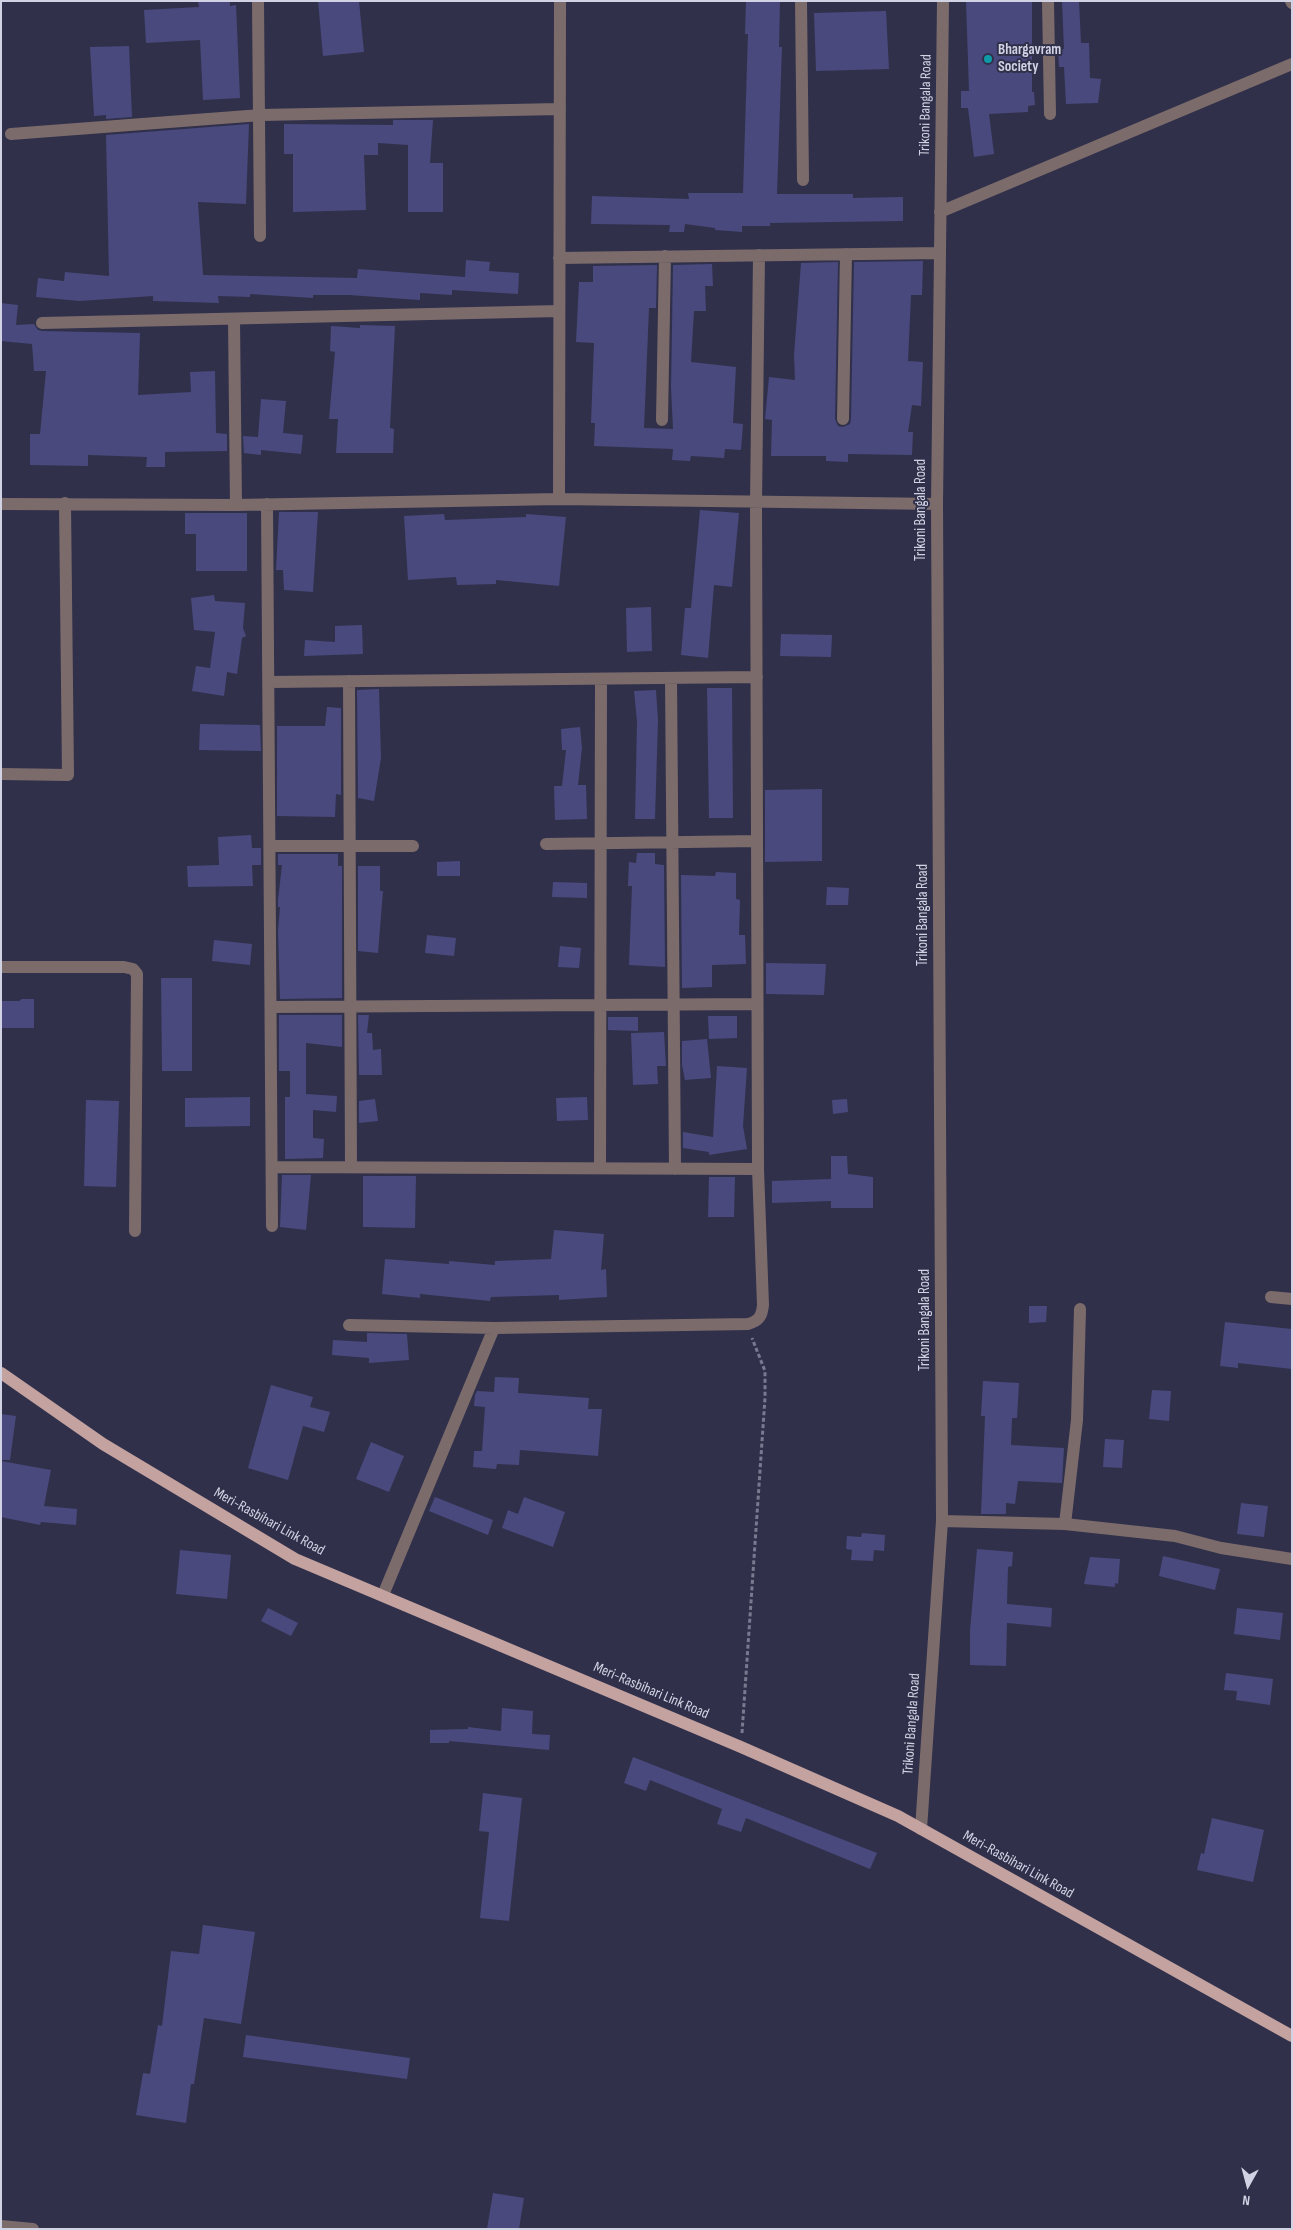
<!DOCTYPE html>
<html>
<head>
<meta charset="utf-8">
<style>
  body { margin:0 }
  #map { position:relative; width:1293px; height:2230px; overflow:hidden; background:#30304b; font-family:"Sofia Sans Condensed",sans-serif }
  canvas { display:block }
  .frame { position:absolute; inset:0; border:2px solid #d1d2e3; pointer-events:none }
  .north { position:absolute; left:1223px; top:2160px; width:50px; height:50px; -webkit-text-stroke:4px #30304b; paint-order:stroke; rotate:187deg; font-size:14px; font-weight:700; line-height:20px; text-align:center; color:#d1d2e3 }
  .north::after { content:''; display:block; margin:auto; width:18px; height:22px; background:#d1d2e3; clip-path:polygon(50% 0,100% 100%,50% 72%,0 100%) }
</style>
</head>
<body>
<div id="map">
<canvas width="1293" height="2230"></canvas>
<div class="frame"></div>
<div class="north">N</div>
</div>
<script>
const g = document.querySelector('canvas').getContext('2d');
g.lineJoin = 'round';
function paint(path, color) {
  g.fillStyle = color;
  g.fill(path, 'evenodd');
}
function trace(path, color, width, dash) {
  g.strokeStyle = color;
  g.lineWidth = width;
  g.lineCap = dash ? 'butt' : 'round';
  g.setLineDash(dash || []);
  g.stroke(path);
}
function write(font, color, halo, rows, align = 'center') {
  g.font = font + ' "Sofia Sans Condensed",sans-serif';
  g.lineWidth = 4;
  g.setLineDash([]);
  g.textBaseline = 'middle';
  g.strokeStyle = halo;
  g.fillStyle = color;
  for (const [text, x, y, turn = 0] of rows) {
    g.save();
    g.translate(x, y);
    g.rotate((+turn || 0) * Math.PI / 180);
    g.textAlign = isNaN(turn) ? turn : align;
    if (halo) g.strokeText(text, 0, 0);
    g.fillText(text, 0, 0);
    g.restore();
  }
}
paint(new Path2D(`
  M198,1H230V6L236,5L240,98L203,100L200,40L146,43L144,10L199,7Z
  M318,1H359L364,52L323,56Z
  M746,1H780L779,47H782L777,194H853V198L903,197V221L770,223V226H742V232L715,230V228L685,224L684,232H669L670,225L591,224L592,196L689,199L688,193H743L748,34H745Z
  M966,1H1032V92H1034L1035,105L1028,106V112L989,114L994,154L974,157L968,108H961V91H969Z
  M1062,1H1079L1081,43H1089L1090,78L1101,79L1098,103L1066,104L1064,67H1059L1058,49H1064Z
  M886,11L889,69L816,71L814,13Z
  M129,46L132,117L106,119V115L94,116L90,47Z
  M393,120H433L430,163H443V212H408V145L378,143V155H364L366,210L293,212V154H284V124L393,125Z
  M249,124L246,204L198,202L203,275L357,278L358,269L465,277L466,260L490,262L489,271L519,273L518,294L452,290V295L420,293V300L349,295H313V298L250,294V297L218,296L219,303L153,301V296L80,301L36,297L38,278L64,281L65,272L109,276L106,135Z
  M923,261L922,295H911L908,361L923,362L921,406L912,405L908,432H913L912,455L848,454V462L826,461V456H771L772,420L765,419L769,377L795,380L794,355L801,263L838,262L835,419L838,426L843,427L850,424L851,419L854,262Z
  M712,264L713,286H705L706,311H694L691,362L736,367L733,423L743,424L741,450L725,449L724,458L691,456L690,461L672,460L673,449L594,446L595,423H591L594,343L576,342L579,282H593V266L657,265L656,308H649L644,428L673,429L671,388L673,265Z
  M1,303L18,305L16,325L34,324L38,330L42,331L140,333L138,395L191,392L190,372L215,371L216,433L227,434V451L165,452V467H146L147,457L88,455V466L30,465V434H40L46,371H34L32,344L1,341Z
  M360,325L395,326L390,428L394,429L393,453H336L338,419H329L335,352L330,351L331,326L360,328Z
  M261,399L286,401L283,433L303,435L301,454L261,450V455L244,453L243,436L258,437Z
  M700,510L739,513L732,587L714,585L708,658L681,655L685,608H691Z
  M279,512H318L313,592L284,590L283,570H276Z
  M185,513H247V571H196V534H185Z
  M444,514L445,520L526,517V514L566,517L559,586L496,580V584L457,585L456,577L408,580L404,516Z
  M214,595L215,601L245,603L243,628L246,636L242,638L237,674L227,672L224,696L192,691L196,666L210,668L215,632L194,630L191,598Z
  M651,607L652,651L627,652L626,608Z
  M362,625L363,654L304,656L305,640L335,642V626Z
  M781,634L832,635L831,657L780,656Z
  M707,688H732L733,818H709Z
  M379,689L381,758L374,801L358,798L357,690Z
  M656,690L658,720L655,819H635L637,721L634,691Z
  M327,707L341,708V795L336,794L335,817L277,816V726H325Z
  M200,724L260,725L261,751L199,750Z
  M580,727L582,748L578,785H586L587,819L555,820L554,786H562L566,750H562L561,729Z
  M822,789V861L765,862V790Z
  M251,835L252,848H261V865H252L253,886L188,887L187,866L219,865L218,837Z
  M637,853H655V864L664,865L665,967L629,965L632,886H628L629,862L636,863Z
  M278,854H338V866H342V998L280,999L278,931L280,907H278V900L282,865H278Z
  M460,861V876H437V862Z
  M358,866H380V891H383L378,953L358,951Z
  M716,872L736,873V899L740,900L739,935H745L746,964L712,965V987L682,988L681,875L715,876Z
  M553,882L587,883V898L552,897Z
  M827,887L849,888L848,905H826Z
  M427,935L456,938L454,956L425,953Z
  M214,940L252,944L250,965L212,961Z
  M560,946L581,948L579,968L558,967Z
  M766,963L826,964L824,995L766,994Z
  M161,978H192V1071H162Z
  M22,999H34V1028H1V1001H19Z
  M279,1015H342V1047L306,1043V1094L337,1096L336,1112L313,1110V1138L324,1139L323,1158L285,1159V1097H290V1071H279Z
  M358,1015H369L367,1033H372L373,1050L381,1049L382,1075H359Z
  M708,1016H737V1038L709,1039Z
  M608,1017H638V1031L608,1030Z
  M664,1032L666,1066H657L658,1084L633,1085L631,1033Z
  M707,1039L711,1078L685,1080L682,1065V1041Z
  M717,1066L747,1068L743,1126L747,1149L709,1155V1152L683,1148V1132L713,1137Z
  M250,1097V1126L185,1127V1098Z
  M587,1097L588,1120L557,1121L556,1098Z
  M375,1099L378,1121L359,1123V1101Z
  M847,1099L848,1112L833,1114L832,1100Z
  M86,1100L119,1101L116,1187L84,1186Z
  M831,1156H847L848,1174L873,1177V1208H831V1201L772,1203V1181L831,1179Z
  M282,1175H311L306,1230L280,1227Z
  M363,1176H416L415,1228L363,1227Z
  M709,1177H735L734,1217H708Z
  M554,1230L604,1234L601,1270L606,1269L607,1297L559,1300V1295L491,1297L490,1301L420,1294V1298L382,1294L385,1259L449,1264V1261L495,1265V1261L551,1259Z
  M1029,1306H1047L1046,1322L1029,1323Z
  M1225,1322L1292,1329V1369L1238,1363V1368L1220,1366Z
  M367,1333L407,1334L409,1360L369,1363V1358L332,1355L333,1340L367,1342Z
  M495,1377L519,1378L518,1393L589,1398L588,1409H602L598,1456L520,1450L519,1465L497,1464L496,1469L473,1467L474,1451H482L485,1407L474,1406L475,1395L477,1391L494,1392Z
  M983,1381L1019,1383L1017,1418H1012L1011,1445L1064,1448L1062,1483L1018,1481L1015,1504L1006,1503V1514H981L985,1416H981Z
  M271,1385L313,1397L310,1407L330,1412L324,1432L303,1426L288,1480L248,1468Z
  M1152,1390L1171,1391L1169,1421L1149,1419Z
  M1,1414L16,1416L10,1460H1Z
  M1105,1439L1124,1440L1122,1468L1103,1467Z
  M371,1442L404,1456L389,1492L356,1479Z
  M1,1461L51,1470L44,1506L77,1509L76,1525L41,1522L40,1525L1,1517Z
  M435,1497L493,1520L488,1535L429,1511Z
  M524,1497L565,1512L553,1547L502,1528L508,1510L518,1514Z
  M1241,1503L1268,1506L1264,1537L1237,1534Z
  M862,1533L885,1535L884,1551L874,1550L873,1561L851,1560L852,1550L846,1549L847,1536L861,1537Z
  M977,1549L1013,1552L1012,1566L1008,1567L1007,1604L1052,1608L1051,1627L1007,1623L1006,1666L970,1665V1631Z
  M180,1550L231,1555L227,1599L176,1594Z
  M1163,1556L1220,1569L1215,1590L1159,1576Z
  M1090,1557L1120,1559L1118,1584L1115,1583V1587L1084,1584Z
  M268,1608L298,1623L291,1636L261,1621Z
  M1237,1608L1283,1613L1280,1640L1234,1634Z
  M1226,1673L1273,1679L1270,1705L1236,1700L1237,1691L1224,1690Z
  M502,1708L533,1711L532,1734L550,1735L549,1750L449,1741V1743H430V1730L468,1729V1727L501,1731Z
  M633,1757L877,1853L870,1869L746,1818L741,1832L717,1824L722,1809L650,1780L646,1791L624,1783Z
  M483,1793L522,1798L509,1921L480,1918L489,1832L479,1831Z
  M1212,1818L1264,1830L1253,1882L1197,1870L1201,1853L1204,1854Z
  M203,1925L255,1932L241,2024L204,2018L194,2084H191L186,2123L136,2115L143,2073L150,2074L158,2025L162,2026L171,1951L199,1954Z
  M246,2035L410,2058L407,2079L243,2057Z
  M493,2193L524,2198L519,2229H487Z`), '#49497d');
trace(new Path2D(`
  M742,1733L765,1398V1371L752,1338`), '#797a90', 3, [4, 2.5]);
trace(new Path2D(`
  M258,1L260,236
  M801,1L803,180
  M1048,1L1050,114
  M1291,1L1292,3
  M11,134L261,115L560,109
  M940,212L1292,64
  M559,258L940,253
  M234,319L236,505
  M42,323L559,311
  M843,419L846,254
  M662,420L665,256
  M559,499L560,1
  M1,504L236,505L559,499L937,504
  M267,504L272,1226
  M671,678L675,1169
  M349,681L351,1167
  M269,682L757,677
  M1,774L68,775L65,503
  M546,844L757,841
  M270,846H413
  M1,967H124L133,969L137,974L135,1231
  M271,1007L757,1004
  M272,1167L758,1169
  M600,1168L601,679
  M1271,1297L1292,1299
  M349,1325L494,1328L748,1324C759,1321 762,1316 763,1305L758,1169L756,502L759,255
  M942,1521L1065,1524L1175,1536L1221,1548L1292,1559
  M1065,1524L1077,1420L1080,1309
  M383,1595L494,1328
  M921,1829L942,1521L937,504L943,1
  M1,2226L33,2229`), '#7c6b6b', 12);
trace(new Path2D(`
  M1,1373L103,1444L295,1559L741,1747L898,1816L1292,2036`), '#c3a2a0', 12);
for (const [x, y, r, color] of [
  [988,59,5,"#0f9aa8"]
]) {
  const dot = new Path2D();
  dot.arc(x, y, r, 0, 2 * Math.PI);
  g.fillStyle = color;
  g.fill(dot);
  trace(dot, '#30304b', 2);
}
write('bold 15px', '#d1d2e3', '#30304b', [
  ["Bhargavram",998,50],
  ["Society",998,67]
], 'left');
write('15px', '#d1d2e3', '#30304b', [
  ["Trikoni Bangala Road",926,105,-89],
  ["Trikoni Bangala Road",921,510,-90],
  ["Trikoni Bangala Road",923,915,-90],
  ["Trikoni Bangala Road",925,1320,-90],
  ["Meri-Rasbihari Link Road",269,1522,29],
  ["Meri-Rasbihari Link Road",651,1691,23],
  ["Trikoni Bangala Road",912,1724,-86],
  ["Meri-Rasbihari Link Road",1018,1865,29]
]);
</script>
</body>
</html>
